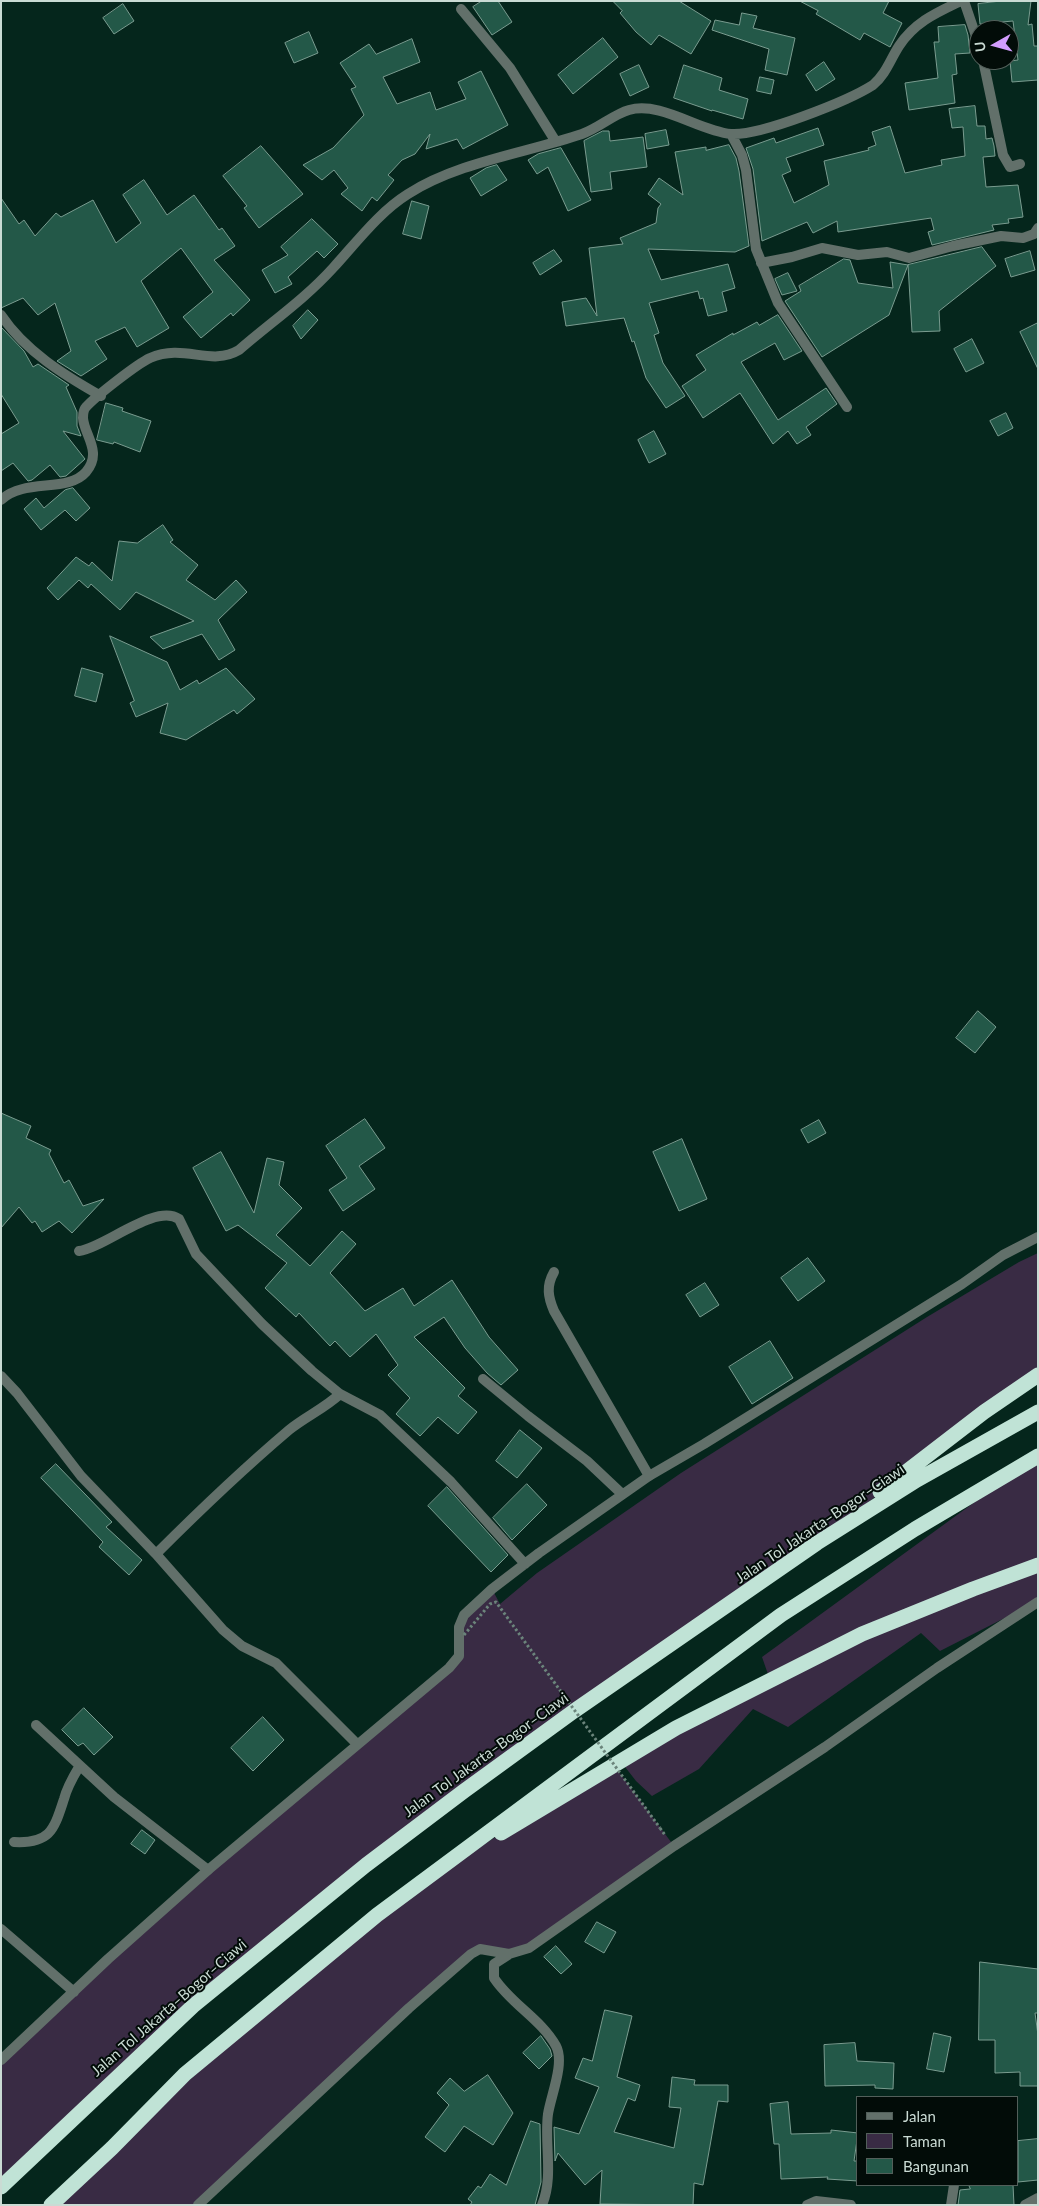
<!DOCTYPE html>
<html>
<head>
<meta charset="utf-8">
<style>
  body { margin:0 }
  #map { position:relative; width:1039px; height:2206px; overflow:hidden; background:#05261c; font-family:Lato,sans-serif }
  canvas { display:block }
  .frame { position:absolute; inset:0; border:2px solid #cadbd4; pointer-events:none }
  .legend { position:absolute; left:856px; top:2096px; width:162px; height:90px; box-sizing:border-box; background:#020c08; border:1px solid #525f5a; margin:0; padding:6px 9px; list-style:none; font-size:15px; color:#cadbd4 }
  .legend li { display:flex; align-items:center; gap:10px; height:25px }
  .legend b { width:25px; border:1px solid #525f5a }
  .north { position:absolute; left:969px; top:20px; width:50px; height:50px; box-sizing:border-box; background:#020c08; border:1px solid #525f5a; border-radius:50%; rotate:263deg; font-size:14px; font-weight:700; line-height:20px; text-align:center; color:#cadbd4 }
  .north::after { content:''; display:block; margin:auto; width:18px; height:22px; background:#d29dfd; clip-path:polygon(50% 0,100% 100%,50% 72%,0 100%) }
</style>
</head>
<body>
<div id="map">
<canvas width="1039" height="2206"></canvas>
<div class="frame"></div>
<ul class="legend">
<li><b style="height:6px;background:#62706a"></b>Jalan</li>
<li><b style="height:14px;background:#392b44"></b>Taman</li>
<li><b style="height:14px;background:#235848"></b>Bangunan</li>
</ul>
<div class="north">U</div>
</div>
<script>
const g = document.querySelector('canvas').getContext('2d');
g.lineJoin = 'round';
function paint(path, color) {
  g.fillStyle = color;
  g.fill(path, 'evenodd');
}
function trace(path, color, width, dash) {
  g.strokeStyle = color;
  g.lineWidth = width;
  g.lineCap = dash ? 'butt' : 'round';
  g.setLineDash(dash || []);
  g.stroke(path);
}
function write(font, color, halo, rows, align = 'center') {
  g.font = font + ' Lato,sans-serif';
  g.lineWidth = 4;
  g.setLineDash([]);
  g.textBaseline = 'middle';
  g.strokeStyle = halo;
  g.fillStyle = color;
  for (const [text, x, y, turn = 0] of rows) {
    g.save();
    g.translate(x, y);
    g.rotate((+turn || 0) * Math.PI / 180);
    g.textAlign = isNaN(turn) ? turn : align;
    if (halo) g.strokeText(text, 0, 0);
    g.fillText(text, 0, 0);
    g.restore();
  }
}
paint(new Path2D(`
  M1038,1253V1375L937,1448L817,1543L630,1674L200,2000L1,2188V2058L208,1870L456,1661L459,1627L492,1589L500,1604L537,1573L681,1473L927,1317L1019,1262Z
  M1038,1456V1601L940,1651L921,1633L788,1727L753,1709L699,1769L652,1796L636,1781L622,1763L770,1680L762,1657Z
  M616,1768L674,1846L529,1948L475,1951L198,2205H51L112,2148L377,1915L500,1834Z`), '#392b44');
const building = new Path2D(`
  M482,1H498L512,22L492,35L473,7Z
  M613,1H679L711,21L691,54L659,35L651,45L636,32L620,13L622,11Z
  M800,1H889L883,13L902,23L890,47L864,33L860,40L816,14L818,11Z
  M1001,1H1031L1028,25L1032,24L1034,46H1038V80L1012,82L1010,61L1018,60L1013,21L980,24L978,4Z
  M123,4L134,21L114,34L103,18Z
  M742,13L757,16L753,28L795,38L787,75L765,70L769,49L712,30L715,20L739,25Z
  M965,25L968,35L970,53L955,54L957,74L952,75L955,103L909,110L905,83L938,78L934,42H939L938,27Z
  M309,32L318,53L294,63L285,43Z
  M603,38L618,57L573,94L558,75Z
  M412,39L420,62L383,77L397,104L430,92L436,110L466,99L458,82L481,71L508,125L463,149L457,139L426,149L430,134L415,154L402,160L388,175L394,180L377,201L372,197L362,211L341,194L348,188L334,170L322,180L303,165L333,148L364,115L351,89L356,87L340,63L369,44L376,54Z
  M824,62L835,79L816,91L806,75Z
  M639,65L649,87L630,96L620,74Z
  M684,65L722,78L719,90L748,99L743,119L712,110V111L674,98Z
  M760,77L774,80L771,94L757,91Z
  M975,106L977,126H985L986,139L992,138L994,146L995,156L983,157L986,187L1018,185L1023,217L1008,219L1009,223L992,225L994,230L932,245L928,232L934,230L931,218L838,232L837,221L813,233L807,222L762,241L753,169L746,148L774,138L776,143L818,128L824,145L786,158L791,171L782,175L794,203L829,185L824,161L869,150L868,148L876,145L872,132L890,126L905,173L942,165L941,160L965,156L963,127L952,128L949,109Z
  M666,130L669,145L647,149L645,134Z
  M603,131H609L610,141L643,137L647,167L610,172L612,189L591,192L584,141Z
  M729,145L736,158L739,171L749,246L735,252L648,249L661,280L728,264L735,288L722,292L727,311L708,316L703,298L700,299L698,291L649,303L659,333L654,335L663,363L685,396L666,408L646,378L634,341L632,342L624,318L566,326L562,302L586,298L597,316L589,248L623,244L620,238L656,223L658,208L661,204L648,194L659,178L683,195L675,152L706,147V150Z
  M261,146L303,194L259,228L244,208L247,206L223,176Z
  M561,148L591,200L568,211L548,167L537,174L528,160L538,154Z
  M497,165L507,180L481,196L470,178L486,168Z
  M144,180L167,215L194,195L219,230L222,228L235,246L214,260L250,300L233,316L231,313L201,338L183,317L213,292L181,248L141,281L169,328L137,347L125,327L95,341L107,359L81,376L57,361L71,351L55,303L38,315L23,298L1,308V198L19,224L24,220L35,236L56,213L61,217L93,200L116,243L141,223L123,195Z
  M412,201L429,206L421,239L403,234Z
  M312,219L338,244L324,258L317,251L288,277L292,284L275,293L262,270L288,255L281,247Z
  M982,247L996,266L939,311L940,331L912,332L908,265Z
  M554,250L562,261L540,275L533,263Z
  M1030,251L1035,270L1011,277L1005,259Z
  M844,259L850,260L858,283L893,288L890,262L908,265L889,315L822,357L785,301L801,291L799,286Z
  M788,273L797,291L782,295L775,279Z
  M308,310L318,320L301,339L293,326Z
  M778,315L802,351L784,360L775,343L741,362L778,420L826,388L837,404L806,427L811,435L797,444L788,431L773,444L740,393L703,418L682,386L706,370L696,355L733,333V335L757,322L759,325Z
  M1038,323V369L1020,332Z
  M1,327L24,351L33,367L38,364L69,385L66,387L77,412V426L81,436L63,431L85,459L66,476L60,477L50,465L32,480L28,481L13,463L1,471V434L19,423L1,394Z
  M972,339L984,363L966,372L954,349Z
  M106,403L123,408L122,411L151,421L140,452L114,442L113,444L97,440Z
  M1006,413L1013,428L998,436L990,421Z
  M654,431L666,454L649,463L638,440Z
  M73,488L90,508L76,521L65,510L41,530L24,509L36,498L44,508L65,490Z
  M163,525L173,540L170,542L198,565L186,580L215,600L236,580L247,592L218,620L235,650L219,660L202,634L163,649L150,637L194,621L136,592L120,610L91,584L88,588L79,580L58,600L47,588L76,557L89,566L92,562L112,581L119,541L137,543Z
  M110,636L167,662L180,690L197,680L199,684L226,668L255,699L237,714L234,710L186,740L160,733L168,703L136,717L130,703L134,701Z
  M82,668L103,674L96,702L75,696Z
  M978,1011L996,1027L975,1053L956,1038Z
  M1,1113L31,1126L26,1138L51,1150L49,1154L64,1183L69,1180L83,1206L104,1199L72,1233L59,1221L42,1232L35,1221L32,1223L19,1207L1,1228Z
  M365,1119L385,1148L359,1166L375,1189L343,1211L329,1190L347,1178L326,1146Z
  M819,1120L826,1133L808,1143L801,1130Z
  M682,1139L707,1199L679,1211L653,1152Z
  M221,1152L254,1213L267,1158L284,1162L279,1185L302,1208L276,1235L310,1266L342,1231L356,1244L330,1273L365,1311L403,1288L414,1306L452,1280L489,1337L518,1370L501,1385L487,1373L465,1348L444,1317L414,1337L465,1388L458,1396L477,1412L458,1434L438,1417L420,1436L396,1414L410,1398L388,1375L398,1365L376,1334L350,1357L335,1341L330,1346L299,1313L296,1317L265,1288L287,1263L238,1225L226,1231L193,1168Z
  M808,1258L825,1281L798,1301L781,1278Z
  M705,1283L719,1305L700,1317L686,1295Z
  M770,1341L793,1378L752,1404L729,1367Z
  M520,1430L542,1448L517,1478L496,1461Z
  M56,1464L112,1522L106,1527L142,1560L129,1575L99,1547L103,1542L41,1478Z
  M527,1484L547,1505L512,1540L493,1518Z
  M447,1487L508,1555L491,1572L428,1506Z
  M84,1708L113,1737L94,1755L83,1743L78,1746L62,1730Z
  M263,1717L284,1740L253,1771L231,1748Z
  M142,1830L155,1840L145,1854L131,1844Z
  M597,1922L616,1932L604,1953L585,1942Z
  M556,1946L572,1964L561,1974L544,1957Z
  M980,1962L1038,1969V2013H1035L1038,2035V2086H1020V2072L995,2073V2040H979Z
  M605,2010L632,2016L617,2077L640,2085L635,2101L628,2098L614,2132L674,2148L681,2108L669,2107L672,2077L695,2080L694,2085H728V2102L718,2101L703,2185L694,2183L693,2205L600,2204L602,2170L585,2185L558,2153L555,2161L554,2127L579,2134L599,2087L575,2078L583,2058L592,2061Z
  M934,2033L951,2037L944,2072L927,2069Z
  M541,2036L550,2049L552,2056L539,2069L523,2053Z
  M855,2043L857,2061L894,2063L893,2089L875,2088V2085L825,2086L824,2045Z
  M488,2075L513,2113L493,2145L464,2126L445,2152L425,2137L449,2105L437,2093L450,2078L464,2091Z
  M788,2102L791,2134L831,2133V2130L858,2133L854,2161H858V2181L827,2179L828,2177L781,2179L779,2144H774L770,2104Z
  M531,2121L540,2124L541,2182L535,2205H470L472,2202L468,2199L478,2186L481,2188L490,2174L506,2185Z
  M1038,2139V2180L1018,2182V2141Z
  M969,2185H1013L1014,2205H958L960,2190L970,2189Z`);
paint(building, '#235848');
trace(building, '#7a9c90', 1);
trace(new Path2D(`
  M660,1828L665,1835`), '#6b847b', 3, [2.5, 2.5]);
trace(new Path2D(`
  M554,1272C546,1286 548,1297 554,1311L649,1476
  M36,1725L114,1797L208,1870
  M14,1842C51,1844 54,1829 64,1799C67,1787 73,1777 79,1767`), '#62706a', 10);
trace(new Path2D(`
  M964,1L979,45
  M461,9L510,68L556,142
  M983,60L1003,155L1010,167L1020,164
  M731,134L742,155L746,170L756,249L778,303L847,407
  M761,263L792,257L822,248L858,255L887,252L909,258L953,246L1001,236L1023,238L1034,234L1038,228
  M1,315C25,351 64,375 101,396
  M1,500C24,478 68,493 86,472C103,452 84,435 83,418C83,414 84,409 86,407C96,396 137,364 150,358C185,343 210,367 239,350C270,323 305,299 333,268C356,243 379,212 408,194C458,162 526,153 582,134C599,128 614,114 629,110C661,101 699,131 731,134C760,136 848,101 873,85C886,74 890,60 899,46C915,22 936,13 961,1
  M79,1251C104,1248 155,1203 179,1219L196,1254L262,1324L312,1371L340,1394L380,1415L451,1482L525,1564
  M1,1376L17,1393L81,1476L156,1554L223,1630L242,1646L276,1663L357,1744
  M483,1379L528,1416L587,1461L622,1494
  M156,1554C199,1511 243,1469 289,1430C305,1417 325,1408 340,1394
  M1,1929L74,1992
  M508,1955L494,1964V1978C511,2004 541,2019 556,2046C565,2063 551,2095 548,2114C544,2143 554,2177 542,2205
  M1,2060L108,1959L208,1870L449,1668L459,1656V1627L464,1615L492,1589L539,1553L649,1476L704,1444L962,1284L1003,1255L1038,1237
  M198,2205L409,2008L471,1954L480,1949L509,1954L529,1948L674,1846L825,1747L937,1668L1038,1602
  M807,2205L816,2201L851,2205
  M951,2205L954,2185
  M1025,2205L1038,2198`), '#62706a', 10);
trace(new Path2D(`
  M880,1492L984,1412L1038,1375
  M501,1833L676,1728L862,1634L973,1589L1038,1565
  M1,2187L193,2006L366,1865L464,1791L574,1711L817,1543L917,1480L1038,1412
  M51,2205L112,2148L185,2074L377,1915L781,1615L915,1529L1038,1456`), '#c0e3d6', 15);
trace(new Path2D(`
  M464,1635L490,1604L496,1602L660,1828`), '#6b847b', 3, [2.5, 2.5]);
write('15px', '#cadbd4', '#020c08', [
  ["Jalan Tol Jakarta–Bogor–Ciawi",820,1524,-34],
  ["Jalan Tol Jakarta–Bogor–Ciawi",486,1755,-36],
  ["Jalan Tol Jakarta–Bogor–Ciawi",169,2008,-41]
]);
</script>
</body>
</html>
